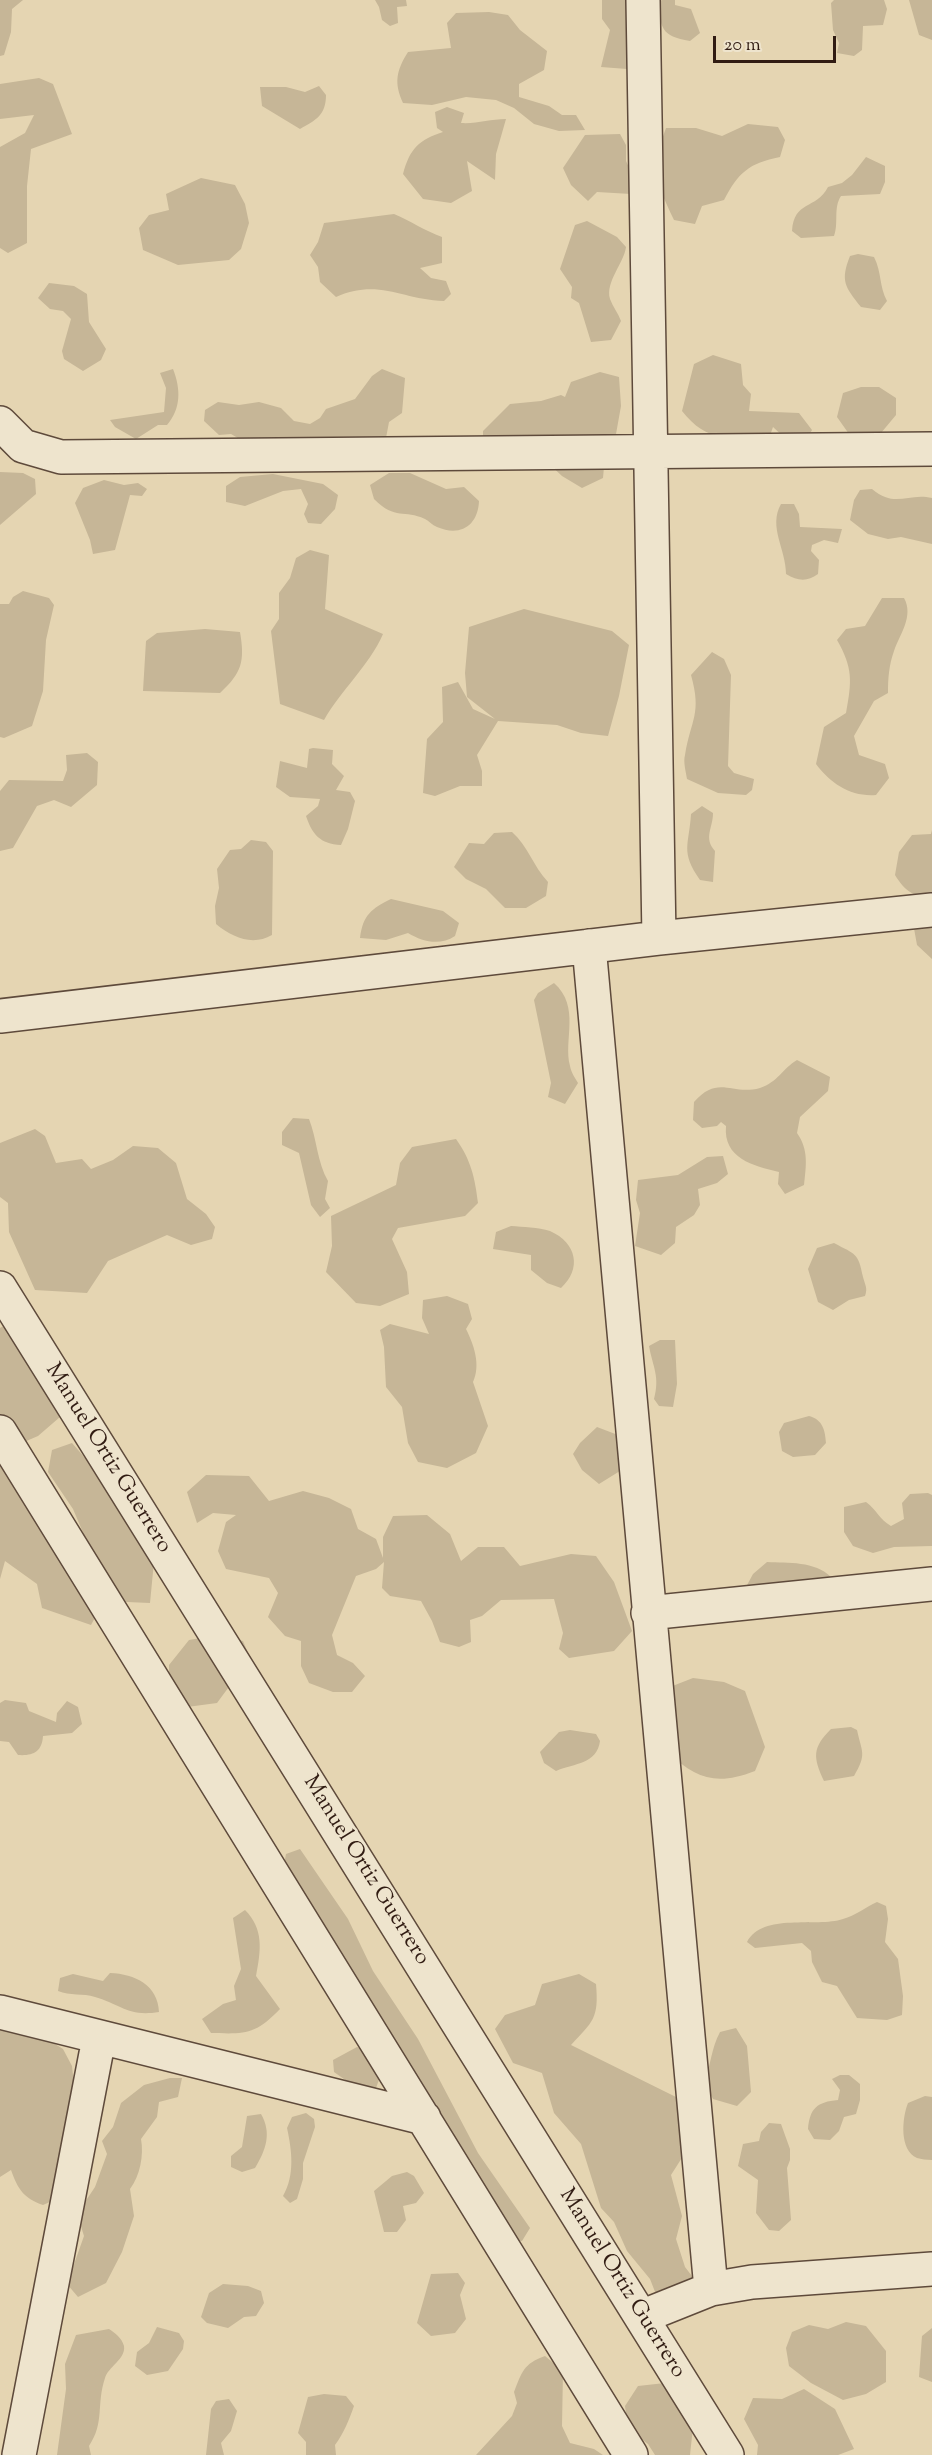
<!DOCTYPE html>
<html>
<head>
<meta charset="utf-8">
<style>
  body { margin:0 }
  #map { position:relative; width:932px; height:2455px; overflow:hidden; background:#e5d5b2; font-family:"Sorts Mill Goudy",serif }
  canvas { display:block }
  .scale { position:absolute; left:713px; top:36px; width:123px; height:27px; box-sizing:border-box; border:3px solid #311c13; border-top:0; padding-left:8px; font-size:18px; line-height:21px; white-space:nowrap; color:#311c13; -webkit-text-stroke:4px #eee4cd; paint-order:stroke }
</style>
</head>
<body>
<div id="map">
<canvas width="932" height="2455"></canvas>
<div class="scale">20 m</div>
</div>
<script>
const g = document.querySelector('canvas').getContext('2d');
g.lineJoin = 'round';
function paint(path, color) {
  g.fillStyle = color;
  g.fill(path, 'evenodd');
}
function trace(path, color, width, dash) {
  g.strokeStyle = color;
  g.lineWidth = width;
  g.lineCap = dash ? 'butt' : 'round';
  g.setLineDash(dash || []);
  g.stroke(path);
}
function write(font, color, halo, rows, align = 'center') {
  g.font = font + ' "Sorts Mill Goudy",serif';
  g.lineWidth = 5;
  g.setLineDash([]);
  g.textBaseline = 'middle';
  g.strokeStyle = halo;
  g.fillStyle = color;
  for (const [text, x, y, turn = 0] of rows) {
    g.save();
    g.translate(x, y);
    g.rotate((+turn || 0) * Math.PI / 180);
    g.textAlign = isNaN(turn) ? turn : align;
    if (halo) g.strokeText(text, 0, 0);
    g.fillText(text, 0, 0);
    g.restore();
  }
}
paint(new Path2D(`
  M0,0H23L12,9L11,32L4,55L0,56Z
  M375,0H406L407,6L397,7L398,23L390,26L382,20L379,7Z
  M602,0H628L627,69L601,67L610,30L602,19Z
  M662,0H675V5L691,9L700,33L690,41C661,36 660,28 659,1Z
  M834,0H884L887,9L883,25L863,26L862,50L854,56L837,53L839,43L833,30L831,3Z
  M909,0H932V40L919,35Z
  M489,12L508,15L520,30L547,51L544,70L519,84V97L549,106L562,115H576L585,130L559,131L534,124L514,108L496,100L466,97L432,105L403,103C394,83 396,71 408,52L451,48L447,23L456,13Z
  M39,78L53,84L72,134L31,149L27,186V243L8,253L0,248V147L25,133L34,115L0,119V84Z
  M319,86L326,95C326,115 316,120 300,129L262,106L260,87H286L305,92Z
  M447,107L464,113L461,123C477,124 490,119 506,119L496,154L495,180L467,161L472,191L451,203L423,199L403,174C410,148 419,140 443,132L437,128L435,112Z
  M748,124L778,127L785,140L780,157C749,163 738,173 724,200L702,206L695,224L674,220C655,179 650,172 666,128H696L722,136Z
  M620,134L626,145V161L635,180L631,194L597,192L588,201L571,185L563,168L585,135Z
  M866,157L885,166V182L880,194L841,196C833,208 839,223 834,236L801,238L792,231C794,200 816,210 828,187L842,183L852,175Z
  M201,178L235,185L245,204L249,223L241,249L229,260L178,265L143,250L139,228L149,215L169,210L166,194Z
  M394,214C411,221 425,231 442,237V263L420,268L431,278L446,281L451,294L444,301C402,300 379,278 336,297L320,282L318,267L310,255L318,242L324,223Z
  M587,221L617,237L626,247C624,263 605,282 610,299C613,307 618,313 621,321L611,340L591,342L579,303L571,298L572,287L560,269L575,225Z
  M858,254L874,257C882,273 879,286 887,301L880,310L861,307C845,287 840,281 850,256Z
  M49,283L74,286L87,294L89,322L106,349L101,360L83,371L64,359L62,351L71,319L63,311L50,309L38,298Z
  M713,355L741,364L743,385L751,394L749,411L799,413L812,430L802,447L786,439L773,427L768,441C730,438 707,443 682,411L694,364Z
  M173,369C181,389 181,409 167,425H158L136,439L115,427L110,420L164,412L166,388L160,373Z
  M382,369L405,378L402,413L389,422L386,438L243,441L231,434L219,435L204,421L205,410L218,402L239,405L259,402L281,408L294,421L310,424L320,418L326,409L355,399L372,376Z
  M600,372L619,377L621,406L616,434L606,444L603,478L582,488L562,476L546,461L483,437V431L510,404L541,401L561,395L565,397L571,382Z
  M861,387H879L896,398V415L876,439L849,434L837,417L843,393Z
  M0,472L23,473L35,479L36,494L0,525Z
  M389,473H410L446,489L464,487L479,501C478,526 460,537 437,527C432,525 429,521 425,519C404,509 396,521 374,499L370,485Z
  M273,474L323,484L338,495L335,509L321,524L308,523L304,514L308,504L301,489L283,491L245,506L226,502V486L240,477Z
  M104,480L124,485L138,483L147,489L142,496L130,495L115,550L93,554L90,540L75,503L83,488Z
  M872,489C896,509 908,492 932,498V544L901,537L888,539L868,534L850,520L854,500L860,490Z
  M781,504H794L799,514L800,527L842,529L838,543L824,540L812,545L811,551L819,560L818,574C807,582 798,581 786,574C786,549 768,527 781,504Z
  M310,550L329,555L325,609L383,634C369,666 341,690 324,720L280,704L271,631L279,619V593L290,578L296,558Z
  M23,591L49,598L54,605L46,640L43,691L32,726L4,738L0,737V604H9L13,597Z
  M882,598H904C914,616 900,634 894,651C889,665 888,678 888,693L874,701L854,736L859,755L885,764L889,778L876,795C851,797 831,784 816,764L824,727L846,713C852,681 853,668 837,640L846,629L865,626Z
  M524,609L612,631L629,645L619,696L608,736L581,733L557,725L498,721L477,755L482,771V786H460L435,796L423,793L427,739L443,722L442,687L458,682L473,709L495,719L467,697L465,673L469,627Z
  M205,629L240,632C245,661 242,673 220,693L143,691L146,641L157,633Z
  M712,652L724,659L731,675L728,766L734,773L754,779L752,790L746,795L718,793L687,779C686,772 683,762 685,755C691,719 702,714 691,675Z
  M313,748L333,750L332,764L344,776L336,790L350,792L355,801L348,829L341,845C320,844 312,834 306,816L318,806L320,799L290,797L276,787L280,761L307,768L309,749Z
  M87,753L98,762L97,785L71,807L54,800L37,806L13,848L0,851V791L9,780L63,781L67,770L66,755Z
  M702,806L713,813C713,828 703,838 715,851L713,882L700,880C680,851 689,846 691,814Z
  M932,830V897C913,897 905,891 895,875L899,852L912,835L931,834Z
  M512,832C528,846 533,866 548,882L546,896L526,908H505L486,889L466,879L454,867L469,843L484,844L494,833Z
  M251,840L266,842L273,851L272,935C253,946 233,938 216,924L215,906L219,888L217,869L230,850L241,849Z
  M391,899L443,911L459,923L455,936C440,946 423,942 408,933L386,940L360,938C363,915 371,909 391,899Z
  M932,914V959L917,945L913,923Z
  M554,983C581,1007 563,1040 570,1066C571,1072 575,1078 578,1083L565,1104L548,1097L551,1083L534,1000L538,993Z
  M797,1060L830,1077L828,1091L800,1117L797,1133C809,1150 806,1166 804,1185L785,1194L778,1184L779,1172C753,1166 723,1158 726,1126L721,1122L717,1126L702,1128L693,1120L694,1102C719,1074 731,1096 760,1088C778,1082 782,1069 797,1060Z
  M293,1118L309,1119C317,1139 317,1162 328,1181L325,1199L330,1208L320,1217L311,1205L299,1153L282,1145V1132Z
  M35,1129L45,1136L56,1163L82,1159L91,1169L113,1160L133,1146L158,1148L176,1163L187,1199L206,1214L215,1227L212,1239L191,1245L167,1235L108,1261L87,1293L35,1290L9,1232L8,1203L0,1197V1143Z
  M456,1139C471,1160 475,1178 478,1203L465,1216L398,1228L392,1239L407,1272L409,1294L380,1306L356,1303L326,1272L332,1246L331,1216L396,1185L400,1163L412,1147Z
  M723,1156L728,1174L717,1183L698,1189L700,1205L694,1215L676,1227L675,1243L661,1255L635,1246L640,1213L636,1200L638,1180L678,1175L707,1157Z
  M511,1226C523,1227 538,1227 550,1231C577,1243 582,1269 561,1288L547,1283L531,1270V1255L493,1249L496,1232Z
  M834,1243C856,1255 858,1252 863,1277C865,1285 868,1288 865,1296L849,1300L833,1310L818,1302L808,1269L817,1248Z
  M447,1296L468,1304L472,1319L466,1329C474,1345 481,1365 473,1382L488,1426L476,1453L447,1468L418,1462L408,1443L402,1407L386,1387L384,1347L380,1330L390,1324L429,1334L422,1318L423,1300Z
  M5,1325L59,1403L60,1417L38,1436L24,1442L0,1428V1328Z
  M660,1340H675L677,1384L673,1407L659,1406L654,1399C660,1376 653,1368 649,1346Z
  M809,1416C823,1420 825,1430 826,1443L815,1455L793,1457L782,1451L779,1432L784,1423Z
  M597,1427L631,1440L628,1466L599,1484L582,1470L573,1454L580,1443Z
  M72,1443L113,1490L158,1520L150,1603L104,1601L91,1625L42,1608L37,1584L5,1561L0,1579V1462L90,1549L73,1509L48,1472L52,1450Z
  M206,1475L249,1476L269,1501L303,1491L329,1498L351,1509L358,1529L376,1539L383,1558V1537L393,1516L427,1515L450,1534L461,1561L478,1547H504L520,1566L571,1554L596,1556L614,1582L632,1631L614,1651L569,1658L559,1649L563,1633L554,1599L501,1600L482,1616L470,1620L471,1642L459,1647L440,1642L432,1621L421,1601L390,1596L382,1588L384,1562L376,1569L356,1576L332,1635L337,1655L353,1663L365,1676L352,1692H333L309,1683L301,1666V1641L285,1636L268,1617L278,1593L269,1578L226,1569L218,1551L226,1522L236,1515L213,1513L197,1523L187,1492Z
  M928,1493L932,1495V1546L894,1547L873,1553L853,1546L844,1532V1507L866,1502C877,1510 879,1519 891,1526L904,1519L902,1503L910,1494Z
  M767,1562C788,1563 815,1561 831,1577V1589L746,1587L753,1574Z
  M218,1635L243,1641L255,1669L234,1680L217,1703L187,1707L169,1689V1665L189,1640Z
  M693,1678L724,1682L745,1691L765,1747L755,1771C716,1786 697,1779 667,1752L670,1687Z
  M5,1700L26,1703L29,1711L56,1722L57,1713L67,1701L78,1707L82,1724L72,1733L43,1736C42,1752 33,1756 18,1755L9,1742L0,1741V1703Z
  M851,1727L857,1730C862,1753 867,1754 854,1776L824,1781C813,1757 812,1748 831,1729Z
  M570,1730L596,1734L600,1741C597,1764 575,1763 556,1771L544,1763L540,1752L559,1732Z
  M300,1849L348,1919L373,1971L418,2039L478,2153L530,2228L522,2241H507L283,1870L286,1854Z
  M877,1902L886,1906L888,1919L885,1942L898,1959L903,1996L902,2015L887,2020L857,2018L837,1986L822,1982L812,1962L811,1951L802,1943L755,1948L747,1942C763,1912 816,1928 843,1919C855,1916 866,1907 877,1902Z
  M245,1910C264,1929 261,1950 256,1976L280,2009C255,2035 245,2034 211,2033L202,2019L223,2004L236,2000L234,1986L241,1969L233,1918Z
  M110,1973C135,1974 158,1985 159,2012C128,2017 122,2005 95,1997C83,1993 70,1996 58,1991L60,1978L73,1974L103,1981Z
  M579,1974L596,1984C599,2019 593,2021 571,2045L680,2099L685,2153L671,2175L682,2216L676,2239L685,2267L695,2280L659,2302L650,2279L627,2251L614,2222L601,2208L581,2144L554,2113L542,2073L513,2063L495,2029L505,2015L535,2005L542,1984Z
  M0,2025L39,2034L63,2049L72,2066L75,2095L60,2152L63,2172L59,2198L43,2205C23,2198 18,2189 11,2170L0,2177Z
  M736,2028L747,2046L751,2092L737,2106L713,2099L704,2082C711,2065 711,2049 720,2032Z
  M357,2047L378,2055L380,2077L376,2088L358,2089L334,2072L333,2060Z
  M840,2075H849L860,2084V2100L856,2114L844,2117L839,2131L830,2140L814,2139L808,2129C810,2108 817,2102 838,2100L840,2090L832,2079Z
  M170,2078H182L178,2097L159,2102L157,2117L141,2139C144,2155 140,2176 130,2189L134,2216L122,2252L106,2283L78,2297L67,2284L84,2236L77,2214L95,2187L107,2154L102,2141L113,2127L121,2103L144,2085Z
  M925,2096L932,2097V2160C927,2160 921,2159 917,2158C899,2150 902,2118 908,2103Z
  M306,2113L314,2119L315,2127L303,2163V2179L297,2199L290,2203L283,2196C295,2175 292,2151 287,2128L292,2117Z
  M261,2114C272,2133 266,2150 255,2168L242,2172L231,2167V2156L242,2147L247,2116Z
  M769,2123L781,2124L790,2149V2160L787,2168L791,2220L779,2231L769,2230L756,2213L758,2180L738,2166L743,2144L759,2141L761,2132Z
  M407,2172L414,2176L424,2193L416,2203L403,2206L406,2220L397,2232H384L374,2191L392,2176Z
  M458,2273L465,2283L460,2295L466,2319L455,2333L431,2336L417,2323L431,2274Z
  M223,2284L248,2286L261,2291L264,2303L256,2316L244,2317L228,2328L207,2323L201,2317L209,2293Z
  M846,2322L866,2326L886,2351V2382L866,2394L843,2400L811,2383L789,2366L786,2348L792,2332L809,2325L828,2329Z
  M157,2327L179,2333L184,2341L183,2349L168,2371L147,2375L135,2366L137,2352L149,2343Z
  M932,2328V2382L919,2377L922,2336Z
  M109,2329C115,2333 122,2338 124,2346C126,2359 108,2367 105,2378C96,2405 105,2422 89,2446L91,2455H57L66,2389L65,2364L76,2335Z
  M545,2356L563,2371L562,2426L570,2443L594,2449L603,2455H476L512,2416L517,2403L514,2392C522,2372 523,2364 545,2356Z
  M665,2383L693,2427L690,2455H655L648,2444L628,2429L625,2406L638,2386Z
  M804,2389L835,2409L854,2449L838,2455H757L758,2445L744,2419L753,2398L782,2399Z
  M324,2394L346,2396L354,2406C349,2420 344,2433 335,2445L336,2455H306V2442L298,2433L308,2397Z
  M229,2399L237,2411L231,2431L221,2443L224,2455H206L211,2409L216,2401Z`), '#c6b697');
const minor = new Path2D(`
  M643,0L659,938
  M0,423L23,446L61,457L932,449
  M589,946L711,2289
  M0,1016L659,938L932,910
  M0,1288L727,2455
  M0,1432L631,2455
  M648,1613L932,1584
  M0,2012L424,2118
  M641,2317L711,2289L752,2282L932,2269
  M19,2455L99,2038`);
trace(minor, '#5e4a3b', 36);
trace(minor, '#eee4cd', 33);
write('22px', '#311c13', '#eee4cd', [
  ["Manuel Ortiz Guerrero",107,1459,58],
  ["Manuel Ortiz Guerrero",365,1871,58],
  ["Manuel Ortiz Guerrero",621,2284,58]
]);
</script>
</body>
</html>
